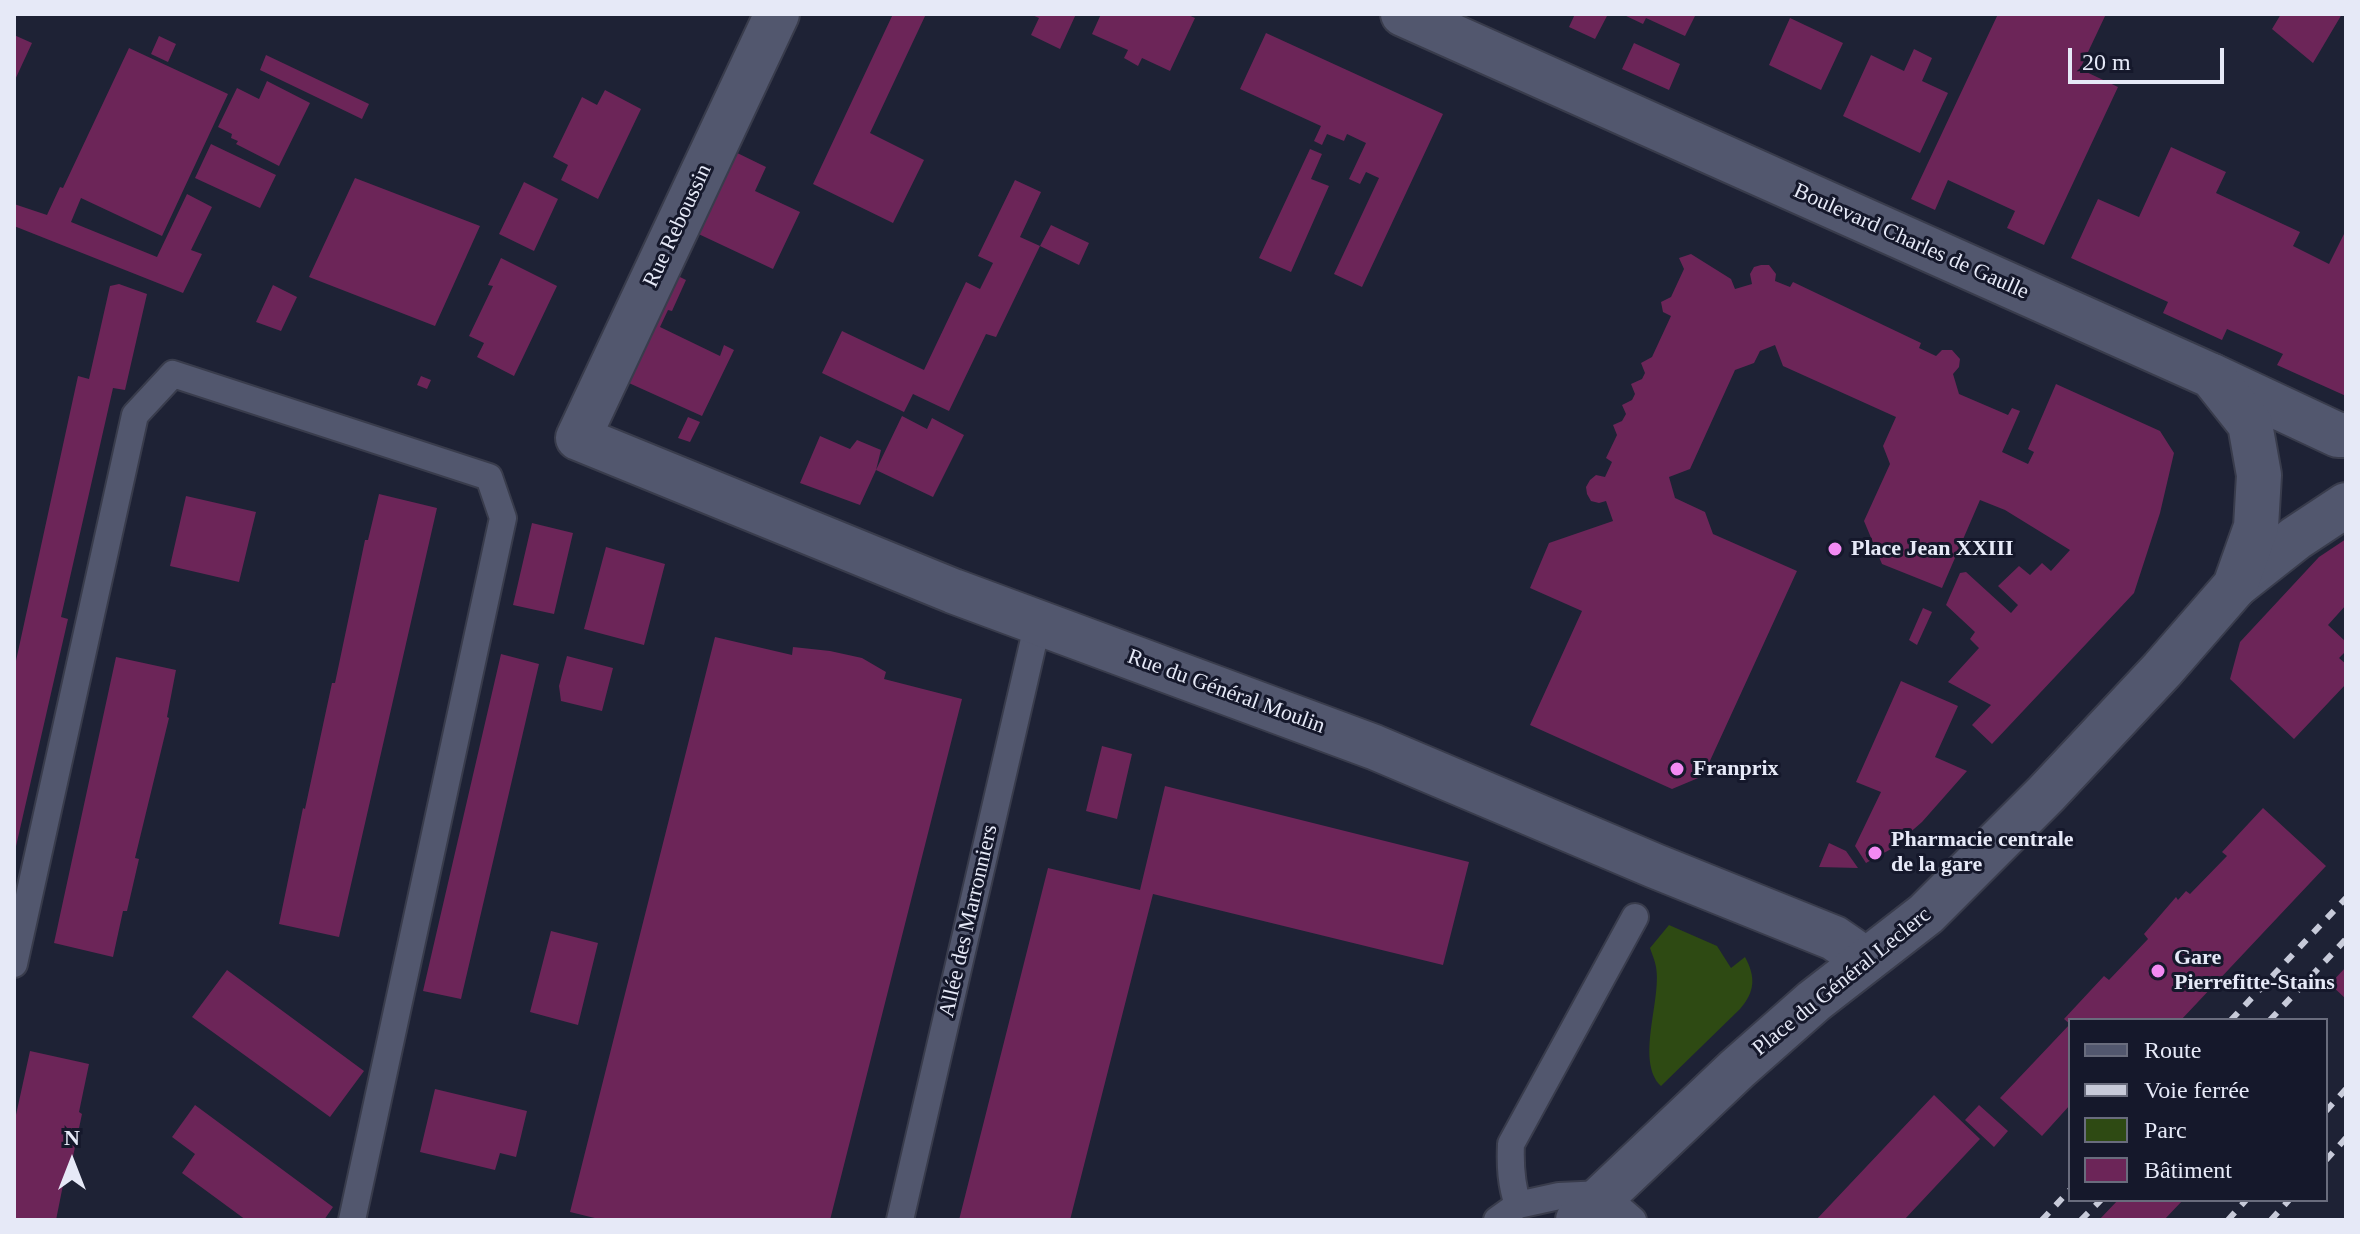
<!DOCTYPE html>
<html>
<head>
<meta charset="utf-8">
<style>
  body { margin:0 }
  #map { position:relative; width:2360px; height:1234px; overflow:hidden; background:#1e2235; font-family:"Times New Roman",serif }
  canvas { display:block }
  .frame { position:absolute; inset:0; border:16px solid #e6e9f7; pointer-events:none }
  .legend { position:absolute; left:2068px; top:1018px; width:260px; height:184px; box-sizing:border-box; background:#15182b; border:2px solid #696c7d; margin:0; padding:10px 14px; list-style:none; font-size:24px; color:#e6e9f7 }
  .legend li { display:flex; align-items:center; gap:16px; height:40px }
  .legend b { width:40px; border:2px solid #696c7d }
  .north { position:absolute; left:32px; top:1122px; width:80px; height:80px; -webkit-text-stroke:6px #15182b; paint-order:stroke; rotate:0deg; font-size:22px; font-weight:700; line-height:32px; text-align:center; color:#e6e9f7 }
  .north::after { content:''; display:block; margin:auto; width:28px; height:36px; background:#e6e9f7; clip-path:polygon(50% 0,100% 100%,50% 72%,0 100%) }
  .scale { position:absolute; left:2068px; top:48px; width:156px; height:36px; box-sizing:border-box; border:4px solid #e6e9f7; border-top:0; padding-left:10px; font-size:24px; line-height:28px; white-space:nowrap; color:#e6e9f7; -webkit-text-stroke:6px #15182b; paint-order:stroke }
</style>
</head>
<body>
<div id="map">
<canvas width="2360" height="1234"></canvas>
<div class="frame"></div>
<ul class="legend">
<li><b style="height:10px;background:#52576e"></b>Route</li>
<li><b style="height:10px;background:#c7cad9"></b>Voie ferrée</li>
<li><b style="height:22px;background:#2e4a13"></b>Parc</li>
<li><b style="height:22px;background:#6c2558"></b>Bâtiment</li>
</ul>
<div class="north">N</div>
<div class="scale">20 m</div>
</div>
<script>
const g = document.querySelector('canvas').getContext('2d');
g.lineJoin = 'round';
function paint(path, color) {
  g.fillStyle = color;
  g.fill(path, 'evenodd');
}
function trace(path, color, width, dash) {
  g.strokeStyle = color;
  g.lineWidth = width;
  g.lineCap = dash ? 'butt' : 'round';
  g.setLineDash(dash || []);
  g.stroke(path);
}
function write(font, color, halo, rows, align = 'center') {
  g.font = font + ' "Times New Roman",serif';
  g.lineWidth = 6;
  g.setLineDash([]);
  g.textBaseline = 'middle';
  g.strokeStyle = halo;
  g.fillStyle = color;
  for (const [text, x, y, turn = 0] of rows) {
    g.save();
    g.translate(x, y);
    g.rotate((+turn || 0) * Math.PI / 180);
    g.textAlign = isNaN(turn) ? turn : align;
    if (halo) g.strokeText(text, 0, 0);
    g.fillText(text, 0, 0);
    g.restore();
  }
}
paint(new Path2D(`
  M1669,925L1717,946L1731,968L1745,957C1756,977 1755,992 1740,1009L1661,1086C1635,1061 1662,1000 1656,967C1655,961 1652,954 1650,948Z`), '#2e4a13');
paint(new Path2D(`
  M893,14H926L870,133L924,160L893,223L813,184Z
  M1030,14H1076L1060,49L1031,35L1039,18Z
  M1101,14H1186L1195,18L1170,71L1142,58L1138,66L1124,58L1128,50L1092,34Z
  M1575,14H1608L1595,39L1569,27Z
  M1622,14H1696L1685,36L1646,18L1643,24Z
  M1998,14H2106L2080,69L2118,87L2044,245L2007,228L2015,211L1948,180L1935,210L1911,199Z
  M2281,14H2342L2313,63L2272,29Z
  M1790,18L1843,43L1821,90L1769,65Z
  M1266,33L1443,114L1362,287L1334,274L1379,178L1366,172L1360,184L1349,179L1366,143L1347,134L1344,141L1327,134L1322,145L1314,141L1321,126L1240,89Z
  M14,35L32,43L14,82Z
  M159,36L176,44L168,62L151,54Z
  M1634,43L1680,64L1669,90L1622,69Z
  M129,48L228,94L162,236L81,198L71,222L157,257L187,194L212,207L191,250L202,254L183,293L14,226V204L47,215L60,187L63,188Z
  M1914,49L1932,58L1922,81L1948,93L1920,153L1843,116L1871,55L1904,71Z
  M266,55L369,104L362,119L260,70Z
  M267,81L310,103L279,166L236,144L238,141L231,138L232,134L218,127L237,88L259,99Z
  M605,90L641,109L598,199L561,180L568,165L553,157L582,97L597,105Z
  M211,144L276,175L260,208L195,178Z
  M2171,147L2226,172L2216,193L2300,232L2293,246L2329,264L2346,230V396L2277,365L2283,354L2227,329L2222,340L2163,313L2168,302L2071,258L2098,199L2139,217Z
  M729,149L766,167L755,191L800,212L773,269L690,230Z
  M1310,149L1322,154L1311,179L1329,186L1291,272L1259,258Z
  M355,178L480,226L435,326L309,277Z
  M1015,180L1041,192L1020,237L1040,246L996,337L986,334L949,411L913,394L904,412L822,373L842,331L924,370L966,282L980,289L993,263L978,256Z
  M524,182L558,199L534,251L499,234Z
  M1051,225L1089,243L1079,265L1040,246Z
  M1691,254L1731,279L1735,289L1752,284L1750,274L1754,267L1761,265H1769L1776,274L1775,281L1790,287L1793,282L1921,343L1919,348L1936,356L1942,350H1952L1960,359L1959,367L1953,374L1959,394L2008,415L2012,408L2020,411L2002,452L2028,464L2034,452L2028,449L2056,384L2160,431L2174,453L2160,513L2134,593L1992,744L1972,725L1991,705L1948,682L1979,648L1970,639L1975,632L1946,605L1960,573L1966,572L2011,613L2018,605L1998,586L2019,566L2030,575L2042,563L2051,571L2070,550L2005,510L1980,500L1942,588L1882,564L1864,521L1890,464L1883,446L1896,417L1783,366L1775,345L1760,351L1754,363L1735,370L1690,469L1669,477L1675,498L1705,512L1713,534L1797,571L1703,776L1672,789L1530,725L1582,611L1530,588L1549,543L1613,521L1606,501L1599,503L1591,501L1587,494L1586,487L1590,480L1596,475L1605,477L1612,462L1606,458L1617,435L1613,425L1622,421L1626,414L1622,405L1632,400L1635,394L1631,384L1642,379L1645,373L1641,363L1652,357L1671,316L1663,312L1661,302L1671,297L1684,269L1679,258Z
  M501,258L557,286L514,376L477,357L484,343L469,336L493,286L488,285Z
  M670,272L686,280L672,311L668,310L660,327L720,356L724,345L734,350L702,416L620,379Z
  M119,284L147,294L125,390L113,388L61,617L68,619L14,855V670L78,376L89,379L110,286Z
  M273,285L297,297L281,331L256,322Z
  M421,376L431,380L427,389L417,385Z
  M902,416L927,429L932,418L964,435L933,497L876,470Z
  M688,417L700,422L690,442L678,438Z
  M820,436L850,449L857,440L881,450L876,470L860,505L800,483Z
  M379,494L437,508L339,937L279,924L303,808L305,809L332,683H335L365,540H368Z
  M186,496L256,512L239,582L170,566Z
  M532,523L573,533L554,614L513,605Z
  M2346,539V605L2328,625L2346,642V651L2339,658L2346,664V684L2294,739L2230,679L2240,642L2319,557Z
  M606,547L665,564L644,645L584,629Z
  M1923,608L1932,612L1917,645L1909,640Z
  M715,637L792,655L793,647L830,651L862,658L886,672L884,679L962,699L830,1220H603L570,1212Z
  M501,654L539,664L461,999L423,991Z
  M567,656L613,668L602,711L561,701L559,686Z
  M116,657L176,670L167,717L169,718L135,858L139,859L127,911H123L113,957L54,943Z
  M1901,681L1958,706L1935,757L1967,771L1922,822L1891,849L1866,863L1855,846L1881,792L1856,782Z
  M1102,746L1132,754L1117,819L1086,811Z
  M1165,786L1469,862L1443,965L1153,894L1070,1220H959L1048,868L1140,890Z
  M2263,808L2326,866L2181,1020H2070V1105L2042,1136L2000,1098L2070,1024L2064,1019L2104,976L2109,980L2148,939L2144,934L2176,897L2178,900L2186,891L2190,894L2227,856L2222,852Z
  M1829,843L1846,851L1858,868L1819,867Z
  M551,931L598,943L578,1025L530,1012Z
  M2346,967V999L2330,984Z
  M227,970L364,1071L330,1117L192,1017Z
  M30,1051L89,1064L79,1112L82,1114L68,1180H64L56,1220H14V1124Z
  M435,1089L527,1111L516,1157L500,1153L495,1170L420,1152Z
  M1934,1095L1980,1139L1904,1220H1816Z
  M195,1105L333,1207L324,1220H246L182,1173L195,1154L172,1137Z
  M1979,1105L2008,1131L1994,1147L1965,1120Z
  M2118,1200H2183L2164,1220H2099Z`), '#6c2558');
const lane = new Path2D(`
  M14,964L135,415L173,374L489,477L503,518L352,1220
  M1518,1205C1511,1184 1510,1166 1511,1144L1635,917
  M900,1220L1038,622
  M1497,1220L1518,1205L1559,1196L1603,1194L1633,1220`);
const street = new Path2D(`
  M777,14L578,438L953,591L1374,747L1655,866L1834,938L1866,960
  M2212,376L2338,435H2346
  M2235,586L2296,538L2346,505`);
const secondary = new Path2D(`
  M1403,14L2212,376L2250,424L2259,475L2256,527L2235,586L2162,670L2046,794L1926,914L1814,1001L1737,1069L1578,1220`);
trace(lane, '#393c4c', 30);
trace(street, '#393c4c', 48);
trace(secondary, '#393c4c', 48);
trace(lane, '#52576e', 26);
trace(street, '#52576e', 44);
trace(secondary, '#52576e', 44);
trace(new Path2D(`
  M2231,1020L2346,898
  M2270,1020L2346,939
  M2326,1111L2346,1089
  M2326,1160L2346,1138
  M2042,1220L2070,1190
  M2081,1220L2101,1200
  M2228,1220L2246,1200
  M2271,1220L2289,1200`), '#c7cad9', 6, [10, 10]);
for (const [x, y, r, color] of [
  [1835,549,8,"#f28af3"],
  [1677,769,8,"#f28af3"],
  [1875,853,8,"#f28af3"],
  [2158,971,8,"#f28af3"]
]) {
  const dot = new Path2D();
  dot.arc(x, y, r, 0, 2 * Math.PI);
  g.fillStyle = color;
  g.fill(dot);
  trace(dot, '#15182b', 3);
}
write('22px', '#e6e9f7', '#15182b', [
  ["Rue Reboussin",678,226,-65],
  ["Boulevard Charles de Gaulle",1911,242,24],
  ["Rue du Général Moulin",1226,692,20],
  ["Allée des Marronniers",969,921,-77],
  ["Place du Général Leclerc",1842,982,-39]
]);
write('bold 22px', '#e6e9f7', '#15182b', [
  ["Place Jean XXIII",1851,549],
  ["Franprix",1693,769],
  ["Pharmacie centrale",1891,840],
  ["de la gare",1891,865],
  ["Gare",2174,958],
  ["Pierrefitte-Stains",2174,983]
], 'left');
</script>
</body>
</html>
